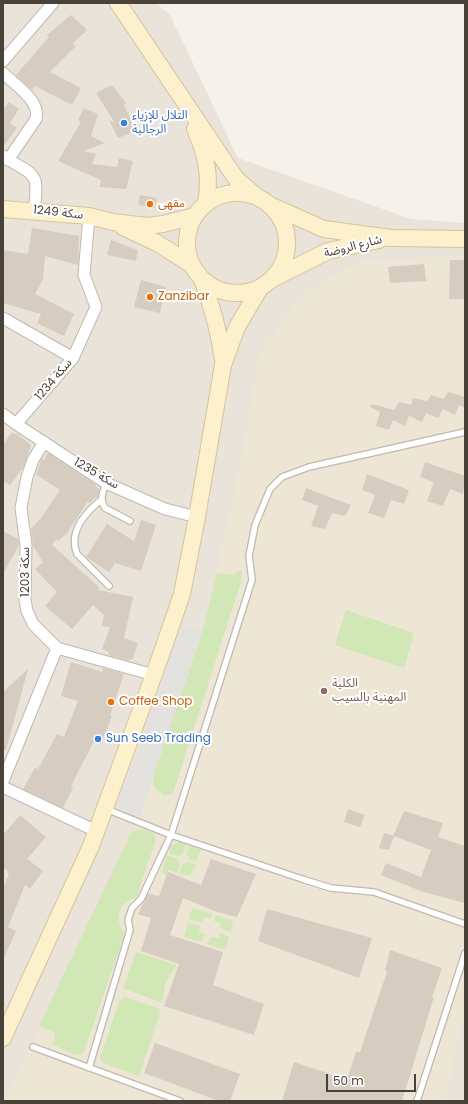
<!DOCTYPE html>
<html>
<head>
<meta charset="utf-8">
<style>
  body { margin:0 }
  #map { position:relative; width:468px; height:1104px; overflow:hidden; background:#f5f2eb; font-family:Poppins,sans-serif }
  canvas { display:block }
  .frame { position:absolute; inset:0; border:4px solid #494239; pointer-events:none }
  .scale { position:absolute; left:326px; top:1074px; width:90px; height:18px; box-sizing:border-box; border:2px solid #494239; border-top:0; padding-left:5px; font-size:12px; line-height:14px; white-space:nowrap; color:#494239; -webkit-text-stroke:3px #fff; paint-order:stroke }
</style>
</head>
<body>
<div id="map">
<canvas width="468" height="1104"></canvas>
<div class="frame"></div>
<div class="scale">50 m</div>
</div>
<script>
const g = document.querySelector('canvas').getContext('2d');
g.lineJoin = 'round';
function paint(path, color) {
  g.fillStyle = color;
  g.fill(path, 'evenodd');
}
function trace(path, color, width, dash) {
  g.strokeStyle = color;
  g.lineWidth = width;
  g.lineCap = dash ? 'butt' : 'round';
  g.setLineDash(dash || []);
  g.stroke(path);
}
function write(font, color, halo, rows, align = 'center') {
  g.font = font + ' Poppins,"Noto Sans Arabic",sans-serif';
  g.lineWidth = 4;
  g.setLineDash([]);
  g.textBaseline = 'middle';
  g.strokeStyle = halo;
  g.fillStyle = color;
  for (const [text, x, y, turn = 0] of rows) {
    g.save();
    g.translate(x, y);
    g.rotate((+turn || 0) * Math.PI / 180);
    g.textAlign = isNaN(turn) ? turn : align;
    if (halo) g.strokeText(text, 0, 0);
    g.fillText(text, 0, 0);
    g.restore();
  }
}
paint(new Path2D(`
  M3,3H156L170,15L238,158L411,219L465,223V1101H3Z`), '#e9e3d9');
paint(new Path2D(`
  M465,255V1008L445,1101H5L98,901L140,816L203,630L243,453L258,359L294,303L327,279L358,262Z`), '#ede6d5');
paint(new Path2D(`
  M239,570L242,571V579L173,793L165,796L154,787L153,778L203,630L217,573L234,575Z
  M346,610L414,633L404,668L335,645Z
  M136,830H146L153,833L156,840L136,898C119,901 113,920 125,933L84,1051L81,1055L74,1054L53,1045L55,1033L39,1026L131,833Z
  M179,842L186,844L183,854L179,856L169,853L171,846Z
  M189,845L201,850L196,862L188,859L189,858L186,854Z
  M167,855L178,859L180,865L177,873L169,870L166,876L162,871Z
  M188,861L196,865L191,875L179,874L182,866Z
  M192,908L213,914L211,919L204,917L202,923L189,919Z
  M216,915L233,921L231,932L220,928L221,923L214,921Z
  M188,923L200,926L199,932L205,934L202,942L184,937Z
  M220,933L229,937L225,950L207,944L211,937L219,938Z
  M136,952L176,965L165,984L162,1003L123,988Z
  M124,997L161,1009L139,1076L103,1063L100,1058L120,999L122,1000Z`), '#d1e7b5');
paint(new Path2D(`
  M179,626L203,630L140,816L131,817L121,810L118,801L154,707Z`), '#e4e2df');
paint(new Path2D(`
  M71,15L87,30L73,43L75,47L50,72L81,88L72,105L35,86L32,90L16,75L49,37L47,35Z
  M112,85L126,103L124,105L136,131L118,138L109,120L115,123L96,93Z
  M9,102L19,109L10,123L17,128L3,147V110Z
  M84,108L98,114L91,136L105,143L83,151L96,154L92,164L117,167L119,158L133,161L126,189L100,187L101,180L58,161L81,122L78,120Z
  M140,195L157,198L155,208L138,205Z
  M32,228L79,236L78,265L45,256L43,279L35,294L74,314L64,336L37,323L41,314L3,303V250L28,254Z
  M111,240L138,250L136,261L107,255Z
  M450,260H465V299H449Z
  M424,264L426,281L390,283L388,267Z
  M141,280L166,287L160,313L134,307Z
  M448,392L465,397V408L459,405L455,415L443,409L438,418L426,413L422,422L409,416L405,426L393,420L389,430L376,426L380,412L370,407L372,404L394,410L399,402L411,405L413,398L427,401L431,395L444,399Z
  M12,432L15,435L16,433L31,445L24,466L10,485L3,481V445Z
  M48,453L96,485L95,487L99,489L98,497L94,498L90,503L88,501L67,533L58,541L56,539L52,545L99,587L98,590L133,597L124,638L138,643L132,660L129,659V661L108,655L109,652L102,649L110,627L102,626L104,615L93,605L72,629L45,606L57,592L35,569L43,562L33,546L31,529L41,518L60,490L36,474L42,459L44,460Z
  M425,462L465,476L463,494L450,489L443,506L427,501L434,482L420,477Z
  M367,474L409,490L404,504L391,500L384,518L368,513L375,495L362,490Z
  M306,488L351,505L345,516L332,513L325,529L311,526L318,506L302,500Z
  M141,520L156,525L141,571L115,563L109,572L86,557L107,524L134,541Z
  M3,531L18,539L19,545L3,574Z
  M71,662L102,672L103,668L124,674L110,715L112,716L101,744L94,741L71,786L73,788L63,808L23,789L35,768L38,769L57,734L64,737L78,701L61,696Z
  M28,669L6,750L3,749V692Z
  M348,809L365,815L360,827L344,822Z
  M404,811L443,823L438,837L465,846V903L423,892L381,875L386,863L421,877L431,850L394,836L389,850L379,848L384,833L393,836Z
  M20,815L46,837L27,859L43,871L30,889L25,885L8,927L16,931L3,960V888L9,874L7,872L8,871L3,867V835Z
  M211,859L256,874L237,917L217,912L183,898L170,935L223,952L213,985L264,1004L254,1035L164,1006L179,964L141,951L151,918L138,914L148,894L159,896L168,872L201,885Z
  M267,909L372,938L359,978L258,941Z
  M390,950L442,968L432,997H434L402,1101H282L294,1062L347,1080L356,1052H360L387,972L385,970Z
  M155,1043L240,1074L230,1101H219L144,1073Z`), '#d6cdc0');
const lane = new Path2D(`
  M106,483C103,492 99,499 105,508L130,521
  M101,500C85,513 68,532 77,554L109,586
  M106,809L171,835L252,580L249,556L255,525L270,489L282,477L309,467L465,432
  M33,1047L180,1101
  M89,1068L130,930L128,920L132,908L141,899L171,835L305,880L331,888L374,892L465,924
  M417,1101L465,953`);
const street = new Path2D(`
  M3,61L53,3
  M3,73C15,85 41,101 36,119L8,160
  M3,156C34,177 40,169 34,211
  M3,318L73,358
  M3,414L16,424L106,483L165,509L197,517
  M16,424L73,358L96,307L84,275L89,216
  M57,648L154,675
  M3,781L57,648L33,624L27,611L25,600L26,545L21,508L27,477L33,460L44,442
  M3,787L96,831`);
const secondary = new Path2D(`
  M118,3L237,180L255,195
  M195,129C206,154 211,176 206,203
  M187 243a50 50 0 1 1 100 0a50 50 0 1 1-100 0Z
  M272,206L324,229L391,238L465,239
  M3,209L89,216L113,222L147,226L163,224L195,216
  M123,227L157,243L192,265
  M274,278L328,251L379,240
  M202,279C212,306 219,331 223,360
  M3,1038L91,846L161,655L182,594L197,517L223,365L237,327L260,288`);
trace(lane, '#c0b9ad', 8);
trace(street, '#c0b9ad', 13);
trace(secondary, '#d3c49c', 18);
trace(lane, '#fff', 5.5);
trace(street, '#fff', 11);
trace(secondary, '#fdf1cd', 16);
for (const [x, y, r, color] of [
  [124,123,4,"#3f7fe0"],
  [150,204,4,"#e8710a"],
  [150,297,4,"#e8710a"],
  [324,691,4,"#8d6e63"],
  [111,702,4,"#e8710a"],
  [98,739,4,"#3f7fe0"]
]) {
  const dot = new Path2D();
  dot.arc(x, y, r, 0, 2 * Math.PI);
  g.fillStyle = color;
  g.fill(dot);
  trace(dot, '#fff', 1.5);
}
write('12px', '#366cbe', '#fff', [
  ["التلال للإزياء",132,116],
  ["الرجالية",132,130],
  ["Sun Seeb Trading",106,739]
], 'left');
write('12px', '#c56008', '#fff', [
  ["مقهى",158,204],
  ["Zanzibar",158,297],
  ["Coffee Shop",119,702]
], 'left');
write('12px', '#494239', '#fff', [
  ["سكة 1249",58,213,6],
  ["شارع الروضة",353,247,-14],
  ["سكة 1234",54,380,-50],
  ["سكة 1235",96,474,30],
  ["سكة 1203",26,572,-90]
]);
write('12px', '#785e54', '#fff', [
  ["الكلية",332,684],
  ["المهنية بالسيب",332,698]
], 'left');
</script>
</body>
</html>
